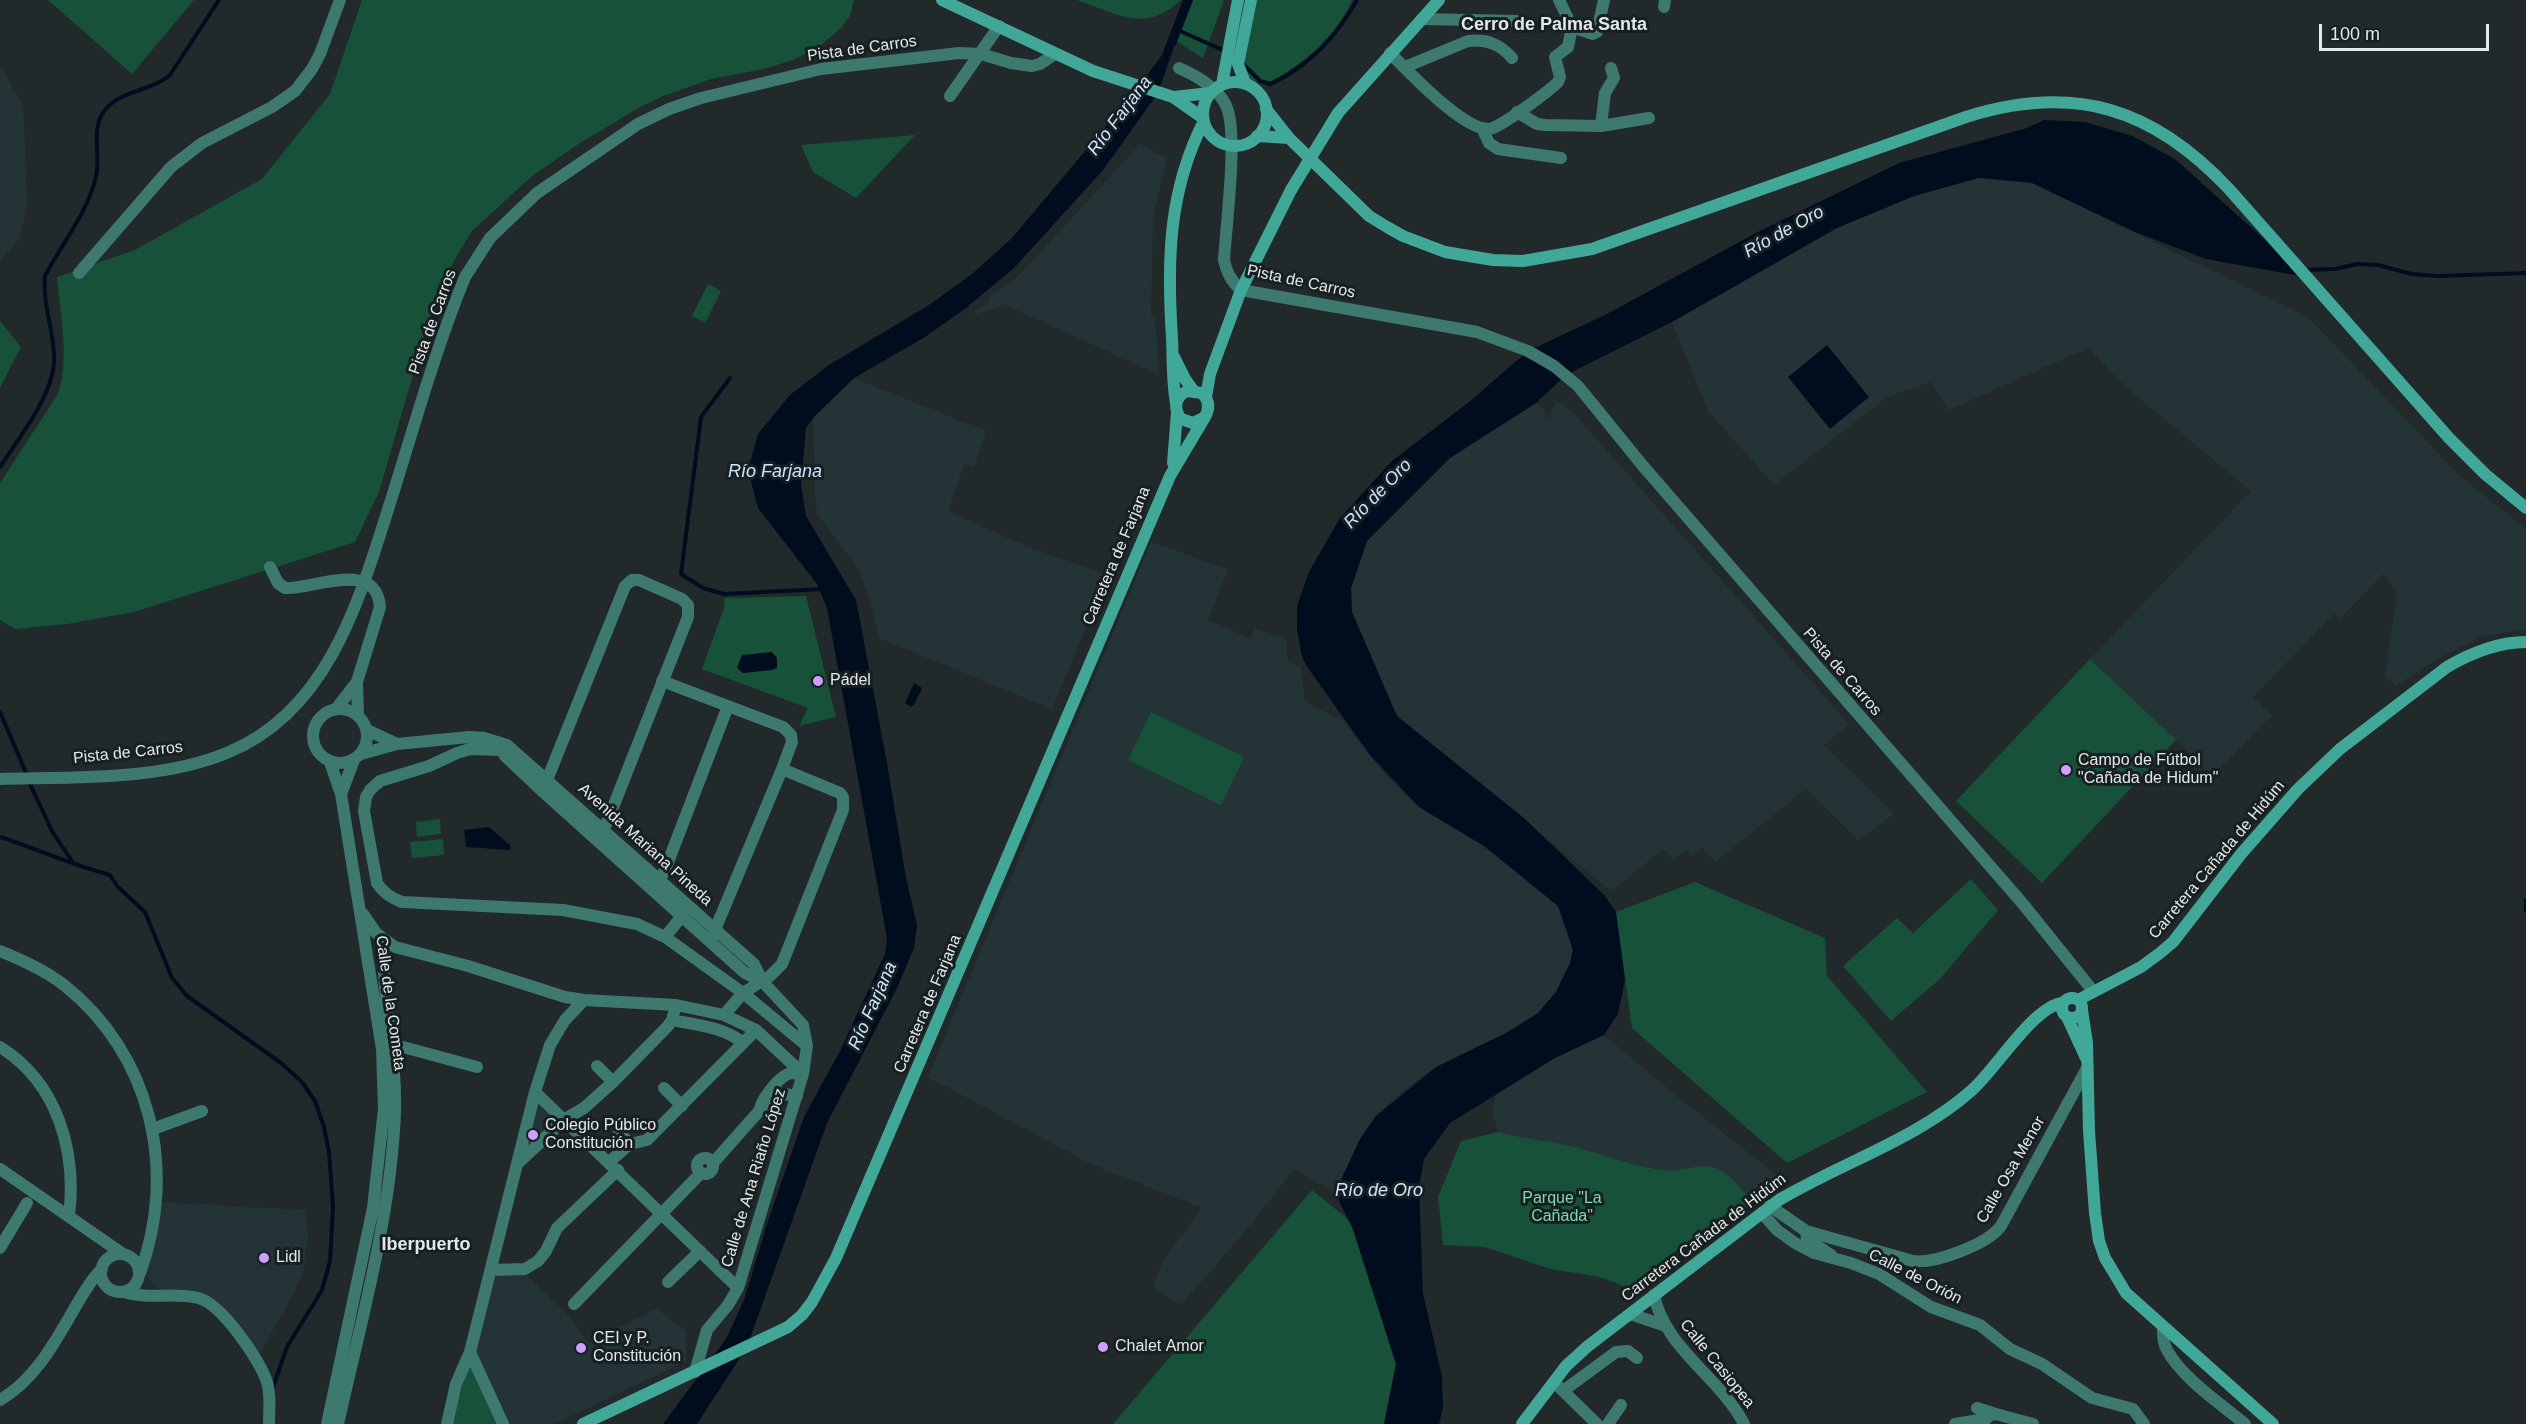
<!DOCTYPE html>
<html>
<head>
<meta charset="utf-8">
<style>
  body { margin:0 }
  #map { position:relative; width:2526px; height:1424px; overflow:hidden; background:#21292a; font-family:Arial,sans-serif }
  canvas { display:block }
  .scale { position:absolute; left:2319px; top:24px; width:170px; height:27px; box-sizing:border-box; border:3px solid #e3e8e9; border-top:0; padding-left:8px; font-size:18px; line-height:21px; white-space:nowrap; color:#e3e8e9; -webkit-text-stroke:4px #171f20; paint-order:stroke }
</style>
</head>
<body>
<div id="map">
<canvas width="2526" height="1424"></canvas>
<div class="scale">100 m</div>
</div>
<script>
const g = document.querySelector('canvas').getContext('2d');
g.lineJoin = 'round';
function paint(path, color) {
  g.fillStyle = color;
  g.fill(path, 'evenodd');
}
function trace(path, color, width, dash) {
  g.strokeStyle = color;
  g.lineWidth = width;
  g.lineCap = dash ? 'butt' : 'round';
  g.setLineDash(dash || []);
  g.stroke(path);
}
function write(font, color, halo, rows, align = 'center') {
  g.font = font + ' Arial,sans-serif';
  g.lineWidth = 6;
  g.setLineDash([]);
  g.textBaseline = 'middle';
  g.strokeStyle = halo;
  g.fillStyle = color;
  for (const [text, x, y, turn = 0] of rows) {
    g.save();
    g.translate(x, y);
    g.rotate((+turn || 0) * Math.PI / 180);
    g.textAlign = isNaN(turn) ? turn : align;
    if (halo) g.strokeText(text, 0, 0);
    g.fillText(text, 0, 0);
    g.restore();
  }
}
paint(new Path2D(`
  M0,66L21,101L24,118L27,208L19,239L0,262Z
  M1140,144L1167,158L1153,217L1151,315L1155,317L1159,375L1004,304L976,315L974,311L989,301V297L1012,282L1026,268Z
  M1985,177L2032,183L2308,317L2460,476L2526,529V629L2480,637L2427,665L2396,686L2385,676L2397,592L2384,573L2340,619L2334,614L2253,697L2272,715L2213,776L2090,659L2251,491L2127,388L2088,348L1949,410L1930,382L1887,397L1774,485L1708,411L1672,322L1837,228L1906,199L1959,181Z
  M854,378L986,431L974,467L964,464L948,511L1026,546L1108,575L1052,709L879,638L870,601L858,568L817,514L815,492L813,418Z
  M1556,402L1566,406L1579,419L1849,724L1824,745L1894,814L1858,840L1806,789L1715,862L1702,847L1691,856L1687,850L1674,860L1664,849L1611,891L1397,717L1352,612L1351,588L1367,541L1428,472L1536,403L1545,411L1546,420Z
  M1151,542L1228,569L1208,620L1250,639L1255,629L1286,638L1288,662L1301,667L1305,702L1342,720L1386,776L1419,807L1484,846L1558,906L1573,950L1570,963L1556,992L1538,1013L1506,1033L1436,1067L1404,1090L1376,1116L1360,1139L1335,1193L1294,1169L1248,1228L1181,1305L1153,1287L1163,1261L1202,1208L1091,1164L928,1077Z
  M1604,1035L1678,1097L1783,1180L1753,1202L1723,1172L1665,1170L1626,1163L1574,1147L1517,1137L1498,1132L1492,1111L1498,1085Z
  M537,1096L558,1116L521,1153Z
  M161,1202L305,1210L308,1234L304,1268L297,1287L258,1357L216,1305L188,1294L158,1289L144,1273Z
  M496,1270L525,1273L566,1313L589,1343L657,1309L686,1331V1361L555,1424H509L475,1352Z`), '#243436');
paint(new Path2D(`
  M48,0H194L132,74Z
  M362,0H854L850,16L841,28L820,46L793,60L764,69L711,79L666,95L640,107L580,143L532,176L471,232L438,289L379,492L355,542L134,612L67,624L15,629L0,620V483L58,394C70,358 60,314 57,277L135,250L262,179L330,94Z
  M1077,0H1181C1145,34 1118,14 1077,0Z
  M1191,0H1224L1203,58L1176,41Z
  M1257,0H1352C1335,39 1301,66 1264,85L1249,78L1240,62Z
  M915,135L856,198L813,172L801,145Z
  M708,284L721,291L705,323L692,316Z
  M0,321L21,347L0,388Z
  M806,596L836,717L799,726L808,708L702,669L724,608L725,598Z
  M2090,659L2176,740L2042,883L1956,801Z
  M1151,712L1244,757L1221,805L1128,760Z
  M440,819L441,834L417,837L416,822Z
  M443,839L444,855L412,858L410,842Z
  M1971,879L1998,910L1940,979L1891,1021L1843,966L1897,918L1913,933Z
  M1695,882L1825,938L1827,976L1927,1092L1787,1163L1632,1028L1616,912Z
  M1498,1132C1524,1139 1550,1141 1575,1147C1605,1155 1634,1167 1665,1170C1682,1172 1699,1163 1716,1168C1730,1173 1742,1191 1753,1202L1745,1209L1740,1204L1650,1270L1655,1277L1637,1291L1600,1277L1550,1269L1485,1247L1443,1245L1438,1197L1461,1141Z
  M1312,1190L1350,1221L1396,1364L1384,1424H1113Z
  M469,1363L496,1424H451Z`), '#18513a');
paint(new Path2D(`
  M1183,0H1190L1158,93L1103,170L1014,268L966,308L925,337L854,378L813,418L806,428L801,485L806,516L856,600L887,763L906,878L917,925L914,948L897,988L827,1123L747,1347L697,1424H663L726,1339L744,1300L767,1224L804,1117L840,1051L885,954L887,938L827,608L817,584L758,508L748,470L758,434L790,395L829,365L929,305L972,274L1012,238L1112,119L1135,86L1145,78L1162,55Z
  M2044,120L2085,122L2132,136L2175,159L2306,277L2206,259L2135,232L2032,183L1979,178L1914,196L1837,228L1672,322L1566,375L1536,403L1450,458L1367,541L1351,588L1352,612L1397,716L1524,818L1604,895L1616,912L1625,980L1618,1014L1604,1035L1555,1058L1450,1123L1424,1159L1419,1186L1423,1293L1442,1377L1443,1407L1439,1424H1384L1396,1364L1353,1229L1335,1193L1360,1139L1376,1116L1436,1067L1506,1033L1538,1013L1556,992L1570,963L1573,950L1558,906L1484,846L1419,807L1370,755L1308,668L1302,657L1297,629V606L1309,572L1340,518L1392,461L1469,402L1528,351L1607,314L1754,234L1899,163L2027,128Z
  M1827,345L1869,397L1830,429L1788,377Z
  M772,652L777,658V668L772,670L743,673L737,668L742,655Z
  M914,683L922,688L914,705L911,707L905,703Z
  M489,827L511,846L510,850L466,847L464,830Z`), '#000d1f');
trace(new Path2D(`
  M1180,31L1225,51
  M1174,44L1191,0
  M1241,62L1260,81L1271,84C1310,65 1336,37 1357,0
  M2304,270L2335,269L2357,264L2378,265L2412,274L2439,276L2526,273
  M730,378L701,417L681,574L703,588L724,594L822,589
  M0,467C18,439 51,398 54,364C56,335 42,306 45,276C62,243 87,214 96,177C101,156 90,128 105,110C121,90 152,91 170,75L219,0
  M0,712L27,775
  M29,782L53,833L74,864
  M0,837C37,849 72,865 110,875L117,886L145,912L172,978L187,996L281,1063L302,1082L315,1101L324,1127L329,1152L333,1207L330,1261L322,1290L287,1347L273,1387
  M2526,900V911`), '#000d1f', 4);
trace(new Path2D(`
  M1664,7L1665,0
  M1422,19L1517,21
  M1572,27L1593,34L1597,32L1604,0
  M1390,53C1409,72 1463,130 1489,129C1500,128 1549,91 1558,82L1560,77L1555,57L1568,47L1572,27L1559,0
  M1405,67L1468,41C1487,39 1500,44 1512,58
  M1179,68C1197,76 1220,89 1227,108C1238,136 1226,226 1224,260C1227,273 1231,281 1241,290L1477,332L1528,351L1554,366L1578,386L1643,466L2023,904L2093,991
  M950,96L999,26
  M1517,112L1537,124L1545,125L1601,126L1649,118
  M1601,126L1605,93L1614,78L1611,68
  M1482,128L1489,143L1498,149L1561,158
  M79,273L171,167L202,143L272,107L295,91L312,69L320,54L340,0
  M270,567L278,583L285,588C311,590 376,558 380,607L357,682L358,715
  M662,681L783,727L791,735L792,742L782,769L712,937
  M313 736a27 27 0 1 1 54 0a27 27 0 1 1-54 0Z
  M336,709L357,682
  M367,730L397,744
  M497,742L505,756L541,790L745,973L762,981L803,1025L807,1046L803,1074L738,1288L728,1305L707,1330L695,1372
  M501,750L470,749L457,753L429,766L380,781L370,790L366,797L364,811L377,883C383,893 391,898 402,902L563,910L637,924L665,937L743,993L807,1046
  M361,754L397,744L469,737L484,738L507,745L754,964L762,981
  M0,779C72,777 162,781 229,752C332,709 361,593 392,497C415,423 436,348 465,277L490,238L537,193L638,124L669,109L701,98L821,69L959,53L981,54L1011,63L1032,66L1040,64L1055,54
  M541,790L547,780L625,586L632,580H639L682,599L688,605V617L608,820L598,840
  M341,794L354,760
  M656,886L665,870L728,706
  M363,914L376,933L395,947L468,966L565,997L584,1000L676,1005L724,1015L756,1030L803,1074
  M665,937L682,916
  M0,951C22,960 45,970 64,985C151,1054 178,1170 140,1273
  M724,1015L743,993L770,976L782,964L843,810V797L840,793L782,769
  M672,1020C696,1025 724,1027 743,1043
  M392,1044L477,1067
  M0,1047C58,1083 77,1152 69,1216
  M597,1066L613,1082
  M664,1088L682,1106
  M535,1092L738,1288
  M797,1096L784,1094L767,1111L760,1110C760,1101 778,1078 788,1074C792,1072 798,1074 803,1074
  M153,1129L202,1111
  M619,1132L630,1144
  M697 1166a8 8 0 1 1 16 0a8 8 0 1 1-16 0Z
  M609,1162L630,1144L647,1140L756,1030
  M713,1163L760,1110
  M517,1164L565,1119L584,1108L613,1082L668,1026L672,1020L676,1005
  M0,1169L123,1254
  M1770,1206L1806,1231L1913,1261C1935,1264 1988,1244 2001,1226L2087,1068
  M1762,1213L1777,1230L1795,1243L1814,1253L1851,1263L1879,1274L1931,1307L1980,1325L2010,1349L2042,1364L2092,1398L2133,1409L2144,1424
  M1806,1231L1807,1239L1831,1255
  M0,1248L27,1203
  M101 1273a19 19 0 1 1 38 0a19 19 0 1 1-38 0Z
  M491,1270L525,1269L538,1261L546,1251L557,1228L618,1170
  M668,1282L700,1251
  M124,1292C148,1300 173,1292 198,1298C221,1303 260,1360 267,1382C271,1395 269,1410 269,1424
  M1654,1295C1665,1349 1720,1377 1744,1424
  M574,1304L701,1173
  M1630,1314L1663,1325
  M2163,1327C2163,1336 2163,1343 2167,1350C2182,1378 2221,1404 2245,1424
  M470,1352L503,1424
  M1559,1387L1597,1424
  M1563,1391L1616,1352L1628,1351L1637,1358
  M0,1400C38,1378 58,1336 80,1299C87,1288 92,1278 102,1269
  M1977,1408L1996,1414
  M327,1424L373,1208L384,1109L382,1049L341,794L330,762
  M338,1424C361,1321 391,1217 395,1112C397,1054 381,998 384,940
  M447,1424L456,1384L470,1352L535,1092L550,1045L565,1020L584,1000
  M1608,1424L1621,1405
  M1955,1424L1985,1419
  M1981,1424L1990,1415L1996,1414L2033,1424`), '#3e7970', 12);
trace(new Path2D(`
  M942,0L1093,71L1173,97L1203,118
  M1203 114a32 32 0 1 1 64 0a32 32 0 1 1-64 0Z
  M1245,83L1238,64L1251,0
  M1222,84L1238,0
  M1174,97L1210,93
  M1266,109L1289,138L1369,216L1387,227L1403,236L1445,252L1493,260L1523,261L1592,249L1966,117C2074,83 2153,108 2229,189L2449,438L2485,474L2526,508
  M1338,113L1439,0
  M1257,136L1289,138
  M1174,357L1185,379L1193,390
  M1206,397L1210,374L1241,290L1291,190
  M1176,403C1172,381 1173,360 1172,338C1167,262 1168,191 1204,121
  M1173,463L1177,413
  M2062 1008a10 10 0 1 1 20 0a10 10 0 1 1-20 0Z
  M2078,1000L2141,967L2160,953L2173,942L2241,854L2298,789L2340,749L2447,667C2471,653 2497,642 2526,642
  M2082,1010L2087,1043L2089,1131L2095,1213L2099,1241L2105,1258L2126,1293L2273,1424
  M2067,1017L2086,1058
  M583,1424L788,1327L802,1315L812,1302L836,1258L1170,476L1205,417C1210,408 1209,400 1202,393L1187,391C1175,397 1173,408 1181,419L1193,423L1205,417
  M1522,1424L1566,1366L1588,1346L1779,1200C1841,1163 1919,1138 1972,1090C1997,1068 2032,1008 2062,1003`), '#41a799', 12);
trace(new Path2D(`
  M1291,190L1338,113`), '#41a799', 12);
for (const [x, y, r, color] of [
  [818,681,6,"#d19dfe"],
  [2066,770,6,"#d19dfe"],
  [533,1135,6,"#d19dfe"],
  [264,1258,6,"#d19dfe"],
  [1103,1347,6,"#d19dfe"],
  [581,1348,6,"#d19dfe"]
]) {
  const dot = new Path2D();
  dot.arc(x, y, r, 0, 2 * Math.PI);
  g.fillStyle = color;
  g.fill(dot);
  trace(dot, '#171f20', 2);
}
write('16px', '#e3e8e9', '#171f20', [
  ["Pista de Carros",862,49,-8],
  ["Pista de Carros",1301,282,12],
  ["Pista de Carros",433,322,-70],
  ["Carretera de Farjana",1117,556,-67],
  ["Pista de Carros",1842,672,49],
  ["Pista de Carros",128,753,-6],
  ["Avenida Mariana Pineda",645,845,42],
  ["Carretera Cañada de Hidúm",2217,860,-50],
  ["Calle de la Cometa",390,1003,82],
  ["Carretera de Farjana",928,1004,-67],
  ["Calle Osa Menor",2011,1170,-60],
  ["Calle de Ana Riaño López",754,1178,-73],
  ["Carretera Cañada de Hidúm",1704,1238,-37],
  ["Calle de Orión",1915,1277,27],
  ["Calle Casiopea",1717,1364,51]
]);
write('16px', '#e3e8e9', '#171f20', [
  ["Pádel",830,681],
  ["Campo de Fútbol",2078,761],
  ["\"Cañada de Hidum\"",2078,779],
  ["Colegio Público",545,1126],
  ["Constitución",545,1144],
  ["Lidl",276,1258],
  ["CEI y P.",593,1339],
  ["Constitución",593,1357],
  ["Chalet Amor",1115,1347]
], 'left');
write('16px', '#7bdaae', '#171f20', [
  ["Parque \"La",1562,1199],
  ["Cañada\"",1562,1217]
]);
write('bold 18px', '#e3e8e9', '#171f20', [
  ["Cerro de Palma Santa",1554,25],
  ["Iberpuerto",426,1245]
]);
write('italic 18px', '#cbe6ff', '#171f20', [
  ["Río Farjana",1120,116,-53],
  ["Río de Oro",1784,232,-29],
  ["Río Farjana",775,472],
  ["Río de Oro",1378,494,-46],
  ["Río Farjana",873,1006,-66],
  ["Río de Oro",1379,1191]
]);
</script>
</body>
</html>
